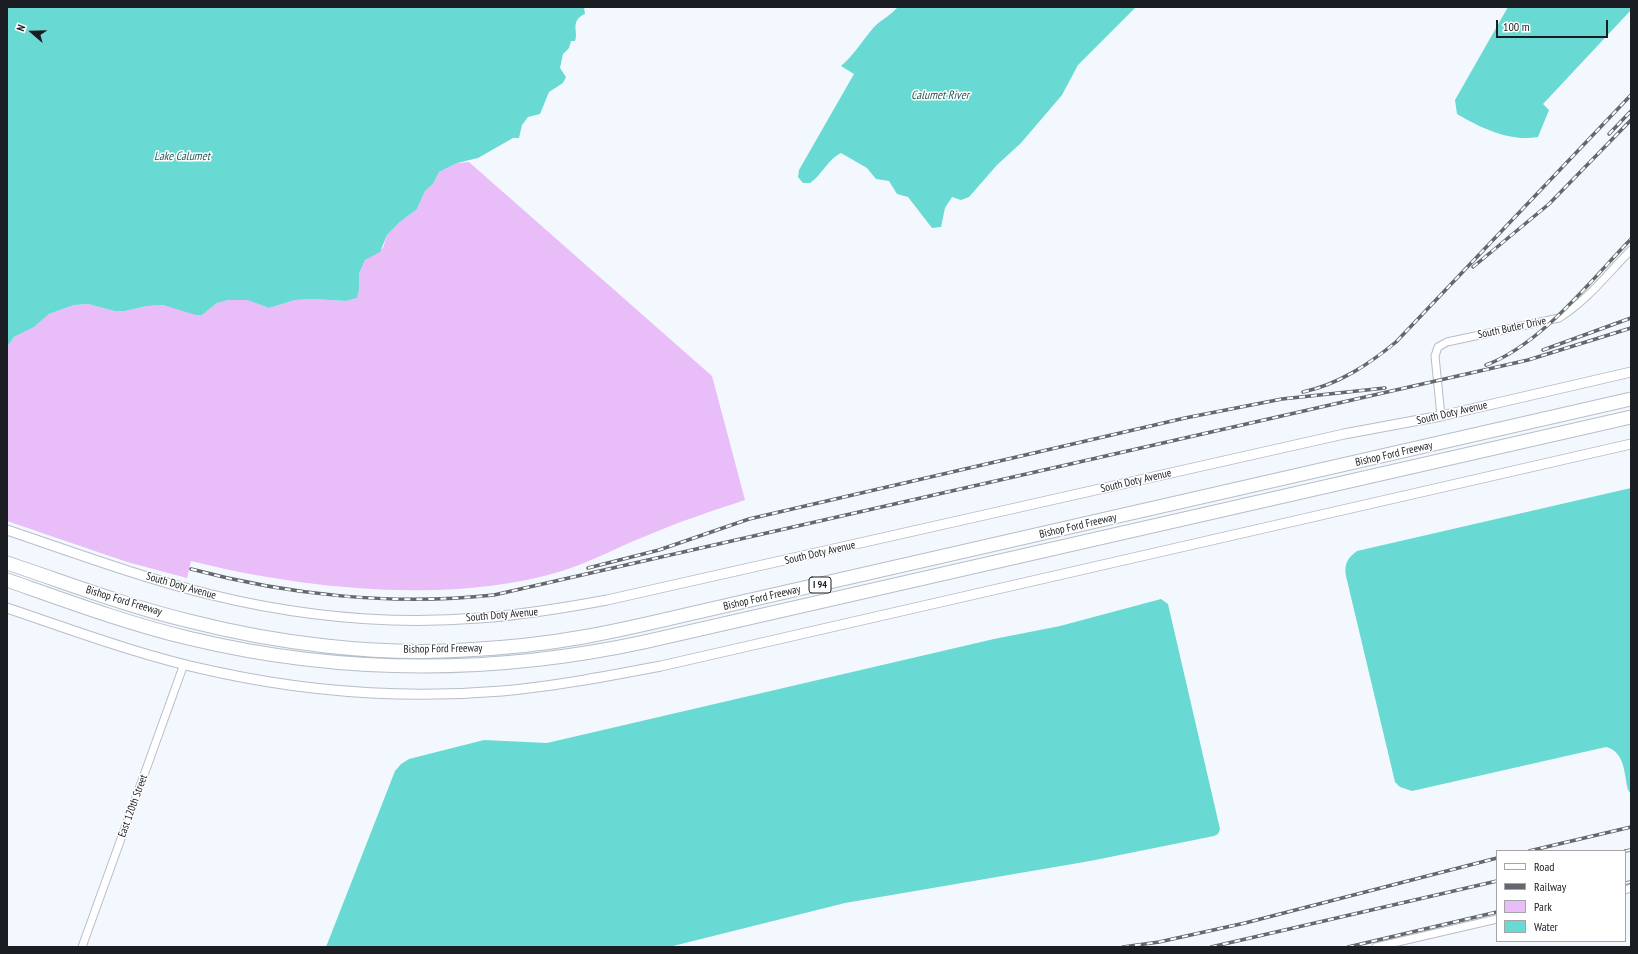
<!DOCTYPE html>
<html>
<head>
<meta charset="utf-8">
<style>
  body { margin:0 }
  #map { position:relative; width:1638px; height:954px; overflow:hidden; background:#f3f8ff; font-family:"PT Sans Narrow",sans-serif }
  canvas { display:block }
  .frame { position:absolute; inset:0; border:8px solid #1a1d21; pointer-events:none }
  .legend { position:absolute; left:1496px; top:850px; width:130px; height:92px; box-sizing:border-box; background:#fff; border:1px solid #a3a5a6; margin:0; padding:5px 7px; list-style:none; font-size:12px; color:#1a1d21 }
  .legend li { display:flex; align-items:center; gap:8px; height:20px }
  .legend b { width:20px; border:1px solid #a3a5a6 }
  .north { position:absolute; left:12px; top:12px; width:40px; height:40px; -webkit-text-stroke:3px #fff; paint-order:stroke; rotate:290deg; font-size:11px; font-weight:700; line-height:16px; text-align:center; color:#1a1d21 }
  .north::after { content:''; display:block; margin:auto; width:14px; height:18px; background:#1a1d21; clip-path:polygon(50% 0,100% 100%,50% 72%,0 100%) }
  .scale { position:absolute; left:1496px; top:20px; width:112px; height:18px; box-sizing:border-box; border:2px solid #1a1d21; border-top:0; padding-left:5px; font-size:12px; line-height:14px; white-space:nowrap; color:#1a1d21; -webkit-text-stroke:3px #fff; paint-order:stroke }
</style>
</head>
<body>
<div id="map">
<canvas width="1638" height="954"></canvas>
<div class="frame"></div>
<ul class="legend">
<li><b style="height:5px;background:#fff"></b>Road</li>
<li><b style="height:5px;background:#64676c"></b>Railway</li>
<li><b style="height:11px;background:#e9bdf7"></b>Park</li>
<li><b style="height:11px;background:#68d9d3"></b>Water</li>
</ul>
<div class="north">N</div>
<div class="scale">100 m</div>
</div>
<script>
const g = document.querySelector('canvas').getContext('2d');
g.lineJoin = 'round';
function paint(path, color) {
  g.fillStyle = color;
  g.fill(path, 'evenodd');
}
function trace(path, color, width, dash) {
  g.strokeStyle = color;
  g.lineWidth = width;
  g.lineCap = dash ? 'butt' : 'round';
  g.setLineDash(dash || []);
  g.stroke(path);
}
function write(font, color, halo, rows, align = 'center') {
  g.font = font + ' "PT Sans Narrow",sans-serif';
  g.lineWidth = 3;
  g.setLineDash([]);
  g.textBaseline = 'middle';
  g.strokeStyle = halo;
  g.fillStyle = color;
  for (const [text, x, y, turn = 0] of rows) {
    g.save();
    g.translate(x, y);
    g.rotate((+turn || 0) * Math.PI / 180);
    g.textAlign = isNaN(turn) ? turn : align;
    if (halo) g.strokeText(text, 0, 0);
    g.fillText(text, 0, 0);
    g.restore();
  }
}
paint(new Path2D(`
  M469,162L712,376L745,500C712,511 678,522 646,536C618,547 591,562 562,571C452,605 302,589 191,561L187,578L127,562L7,521V347L14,337L34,327L49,314L74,305L88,304L114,311H125L147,306L163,305L202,315L217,303L228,300H247L269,308L295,300L313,299L346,301L357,298L359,290V274L365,260L383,248L387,235L400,222L417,209L425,191L433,184L439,172L457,163Z`), '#e9bdf7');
paint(new Path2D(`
  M7,7H584L585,14C569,21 579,32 575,41H571L569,48L563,54L560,68L566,77L563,83L549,92L540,114L528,117L522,125L519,138H513L478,158L457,163L439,172L433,184L425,191L417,209L400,222L387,235L380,252L365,260L359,274V290L357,298L346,301L313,299L295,300L269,308L247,300H228L217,303L202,315H196L163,305L147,306L125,311H114L88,304L74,305L49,314L34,327L14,337L7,347Z
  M898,7H1136L1078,65L1062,95L1021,143L997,165L969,197L961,200L952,197L945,208L941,227L932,228L908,197L897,194L889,181L876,179L867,168L841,153C828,159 822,175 810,183H803L798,177L799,170L854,74L841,66C855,54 862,41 874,27C881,20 891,15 898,7Z
  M1508,7H1631V10L1543,104L1549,110L1538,137C1510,142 1481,128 1457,114L1455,100Z
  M1631,488V794L1628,790C1624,773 1625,752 1606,747L1412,791L1400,787L1395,782L1346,576C1344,565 1347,558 1357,551Z
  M1161,599L1168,604L1220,829L1218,834L1214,836L1090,861L845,903L669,947H326L395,771L401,764L409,759L484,740L547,743L994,639L1060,626Z`), '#68d9d3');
const minor = new Path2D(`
  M1441,416L1435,356L1438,347L1447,342L1559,318C1587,301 1608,273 1631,250
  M1625,890L1631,888
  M82,947L184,664
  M1376,947L1497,919`);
const tertiary = new Path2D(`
  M7,530C75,553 143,578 212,595C298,616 391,625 479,618C522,615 564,608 607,600L1344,434L1441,416L1631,372
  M7,608C75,631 142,656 212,671C307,692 405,699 502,691C556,686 608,676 661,666L1631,444`);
const motorway = new Path2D(`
  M7,563C67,583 127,606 189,621C275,643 376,656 465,650C504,648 544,644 583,637C617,631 651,623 685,615L1631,399
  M7,580C67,601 126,623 188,638C341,675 491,675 644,642L1631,417`);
trace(minor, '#b6bec8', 9);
trace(tertiary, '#b6bec8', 11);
trace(motorway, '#b6bec8', 15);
trace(minor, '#fff', 7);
trace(tertiary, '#fff', 9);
trace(motorway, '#fff', 13);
const rail = new Path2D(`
  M1609,134L1631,111
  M1473,267L1549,204L1631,120
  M1543,350L1631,318
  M1486,365C1542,344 1590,281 1631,239
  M1303,392C1339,384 1368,365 1396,342L1631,95
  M588,568L659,550L749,519L1185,418L1282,399L1385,388
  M191,569C288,595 393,606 494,595L1528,360L1631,328
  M1529,851L1631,827
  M1625,851L1631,850
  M1625,883L1631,882
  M1123,947L1159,942L1245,923L1497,858
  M1211,947L1497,881
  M1348,947L1497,912`);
trace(rail, '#64676c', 3.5);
trace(rail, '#fff', 2, [6]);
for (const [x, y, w] of [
  [820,585,22]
]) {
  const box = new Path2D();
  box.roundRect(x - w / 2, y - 8, w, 16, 3);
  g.fillStyle = '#fff';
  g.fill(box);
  trace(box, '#1a1d21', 1);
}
write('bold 10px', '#1a1d21', null, [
  ["I 94",820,585]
]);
write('11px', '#1a1d21', '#fff', [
  ["South Butler Drive",1512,328,-12],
  ["South Doty Avenue",1452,413,-13],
  ["Bishop Ford Freeway",1394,454,-13],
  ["South Doty Avenue",1136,481,-13],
  ["Bishop Ford Freeway",1078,526,-13],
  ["South Doty Avenue",820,553,-13],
  ["South Doty Avenue",181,586,16],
  ["Bishop Ford Freeway",762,598,-13],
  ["Bishop Ford Freeway",124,601,17],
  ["South Doty Avenue",502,615,-5],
  ["Bishop Ford Freeway",443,649,-1],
  ["East 120th Street",133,806,-70]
]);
write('italic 12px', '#2c5d5b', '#fff', [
  ["Calumet River",940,96],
  ["Lake Calumet",182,157]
]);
</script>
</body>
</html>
